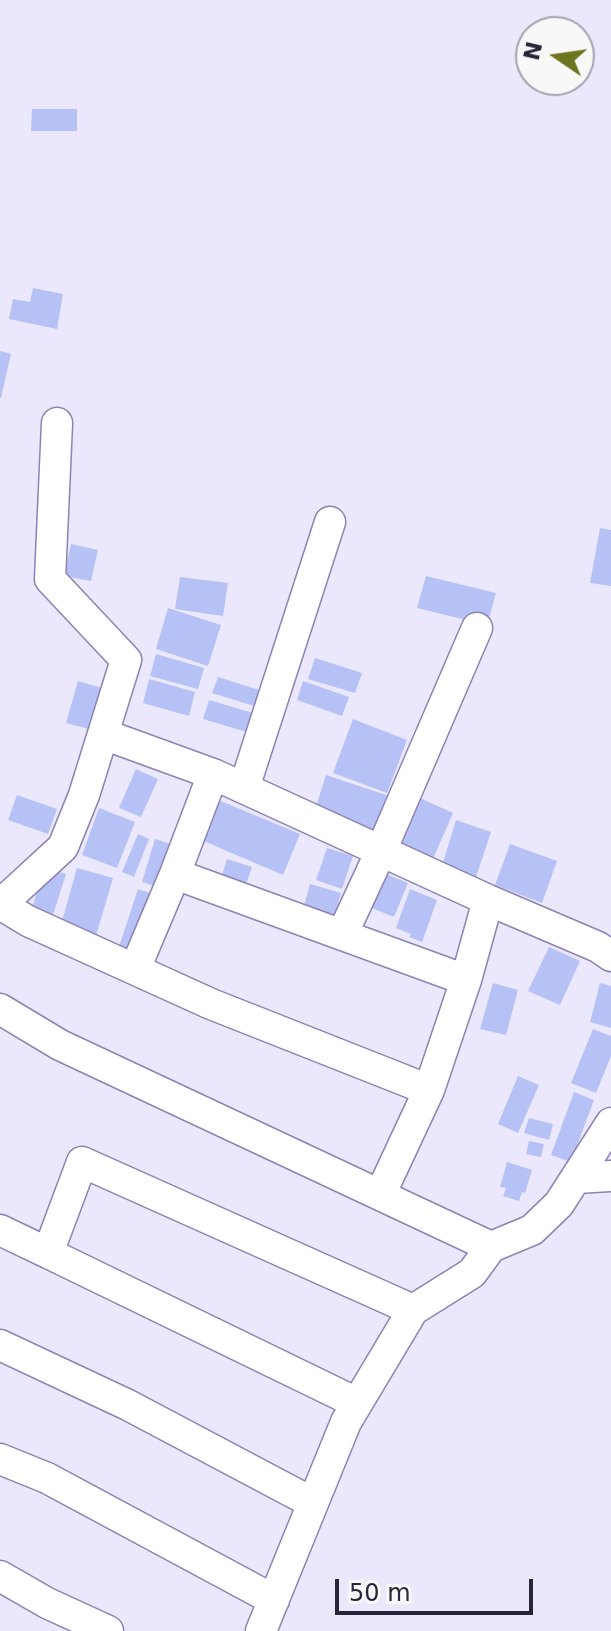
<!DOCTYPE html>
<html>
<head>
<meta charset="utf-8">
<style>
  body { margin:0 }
  #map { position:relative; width:611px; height:1631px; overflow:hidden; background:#ebe7fd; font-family:"DejaVu Sans",sans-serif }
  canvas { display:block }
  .north { position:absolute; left:515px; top:16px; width:80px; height:80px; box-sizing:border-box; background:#f8f8f8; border:2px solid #a5a3ac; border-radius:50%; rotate:283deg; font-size:22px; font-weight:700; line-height:32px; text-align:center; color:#292439 }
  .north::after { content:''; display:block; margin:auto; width:28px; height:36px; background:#6d751f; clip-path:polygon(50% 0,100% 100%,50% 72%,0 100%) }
  .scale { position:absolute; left:335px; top:1579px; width:198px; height:36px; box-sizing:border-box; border:4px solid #292439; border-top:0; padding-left:10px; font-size:24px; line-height:28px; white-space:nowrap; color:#292439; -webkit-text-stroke:6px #f8f8f8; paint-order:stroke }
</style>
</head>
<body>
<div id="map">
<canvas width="611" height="1631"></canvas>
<div class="north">N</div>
<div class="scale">50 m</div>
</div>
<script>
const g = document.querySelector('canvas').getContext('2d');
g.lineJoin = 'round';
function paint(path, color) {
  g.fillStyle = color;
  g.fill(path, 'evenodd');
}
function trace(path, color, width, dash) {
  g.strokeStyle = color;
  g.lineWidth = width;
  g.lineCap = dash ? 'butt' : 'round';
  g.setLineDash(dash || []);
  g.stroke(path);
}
paint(new Path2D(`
  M32,109H77V131H31Z
  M33,288L63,294L57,329L9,319L13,299L30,302Z
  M0,351L11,354L1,398H0Z
  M600,528L611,530V586L590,583Z
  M71,544L98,550L91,581L64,576Z
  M426,576L496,593L487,625L417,608Z
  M180,577L228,583L223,616L175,609Z
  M168,608L221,625L208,666L156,649Z
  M156,654L204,668L198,689L150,676Z
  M315,658L362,673L355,693L308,679Z
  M218,677L259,690L254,706L212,693Z
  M149,679L195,692L189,716L143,703Z
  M78,681L105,689L93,730L66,723Z
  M303,681L349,697L342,716L297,700Z
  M209,700L256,714L250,733L203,719Z
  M353,719L407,740L387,793L333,773Z
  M136,769L158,779L141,817L119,808Z
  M326,775L389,796L375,837L313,816Z
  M17,795L57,809L48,834L8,820Z
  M420,798L453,813L429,868L396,853Z
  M216,799L300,834L283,875L199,839Z
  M99,808L135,822L117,868L82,855Z
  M456,820L491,832L476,877L442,866Z
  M138,834L149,839L134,877L122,872Z
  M155,839L180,847L166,890L142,882Z
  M510,844L557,861L542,903L495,885Z
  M327,848L353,856L342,889L316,880Z
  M227,859L252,867L243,893L219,885Z
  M45,867L66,874L51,921L30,914Z
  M77,868L113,878L95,939L60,928Z
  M386,874L408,883L394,917L372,908Z
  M310,884L341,893L332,925L301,917Z
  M138,889L156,895L135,962L116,956Z
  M410,889L437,900L422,942L409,937L411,934L396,928Z
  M549,947L580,961L560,1005L528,991Z
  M493,983L518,990L506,1035L480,1029Z
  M600,983L611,986V1028L590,1022Z
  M593,1029L611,1036V1056L596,1093L571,1083Z
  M518,1076L539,1085L518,1133L498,1124Z
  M574,1092L594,1100L571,1162L551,1155Z
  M529,1118L553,1124L549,1140L524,1133Z
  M529,1141L544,1144L541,1157L526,1154Z
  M507,1162L532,1170L525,1193L522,1192L519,1201L503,1196L506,1188L500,1187Z`), '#b6c2f6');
const minor = new Path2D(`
  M103,734L213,774L488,900L598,947L611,956
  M244,788L330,522
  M175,874L213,774
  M0,904L28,921L211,1004L429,1090L380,1195
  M1,904L63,847L84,795L126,660L50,579L57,423
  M342,935L381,851L477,628
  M135,969L175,874L466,980L429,1090
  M466,980L488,900
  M0,1009L60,1045L491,1247
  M576,1178L611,1176
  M0,1230L48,1253
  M0,1345L128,1405L313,1503
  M357,1403L48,1253L82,1162L413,1310
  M0,1459L47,1478L274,1600
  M0,1576L47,1603L108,1631
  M261,1631L346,1422L413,1310L472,1273L491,1247L532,1230L559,1204L611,1123`);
trace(minor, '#8e82b4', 33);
trace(minor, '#fff', 30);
</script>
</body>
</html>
